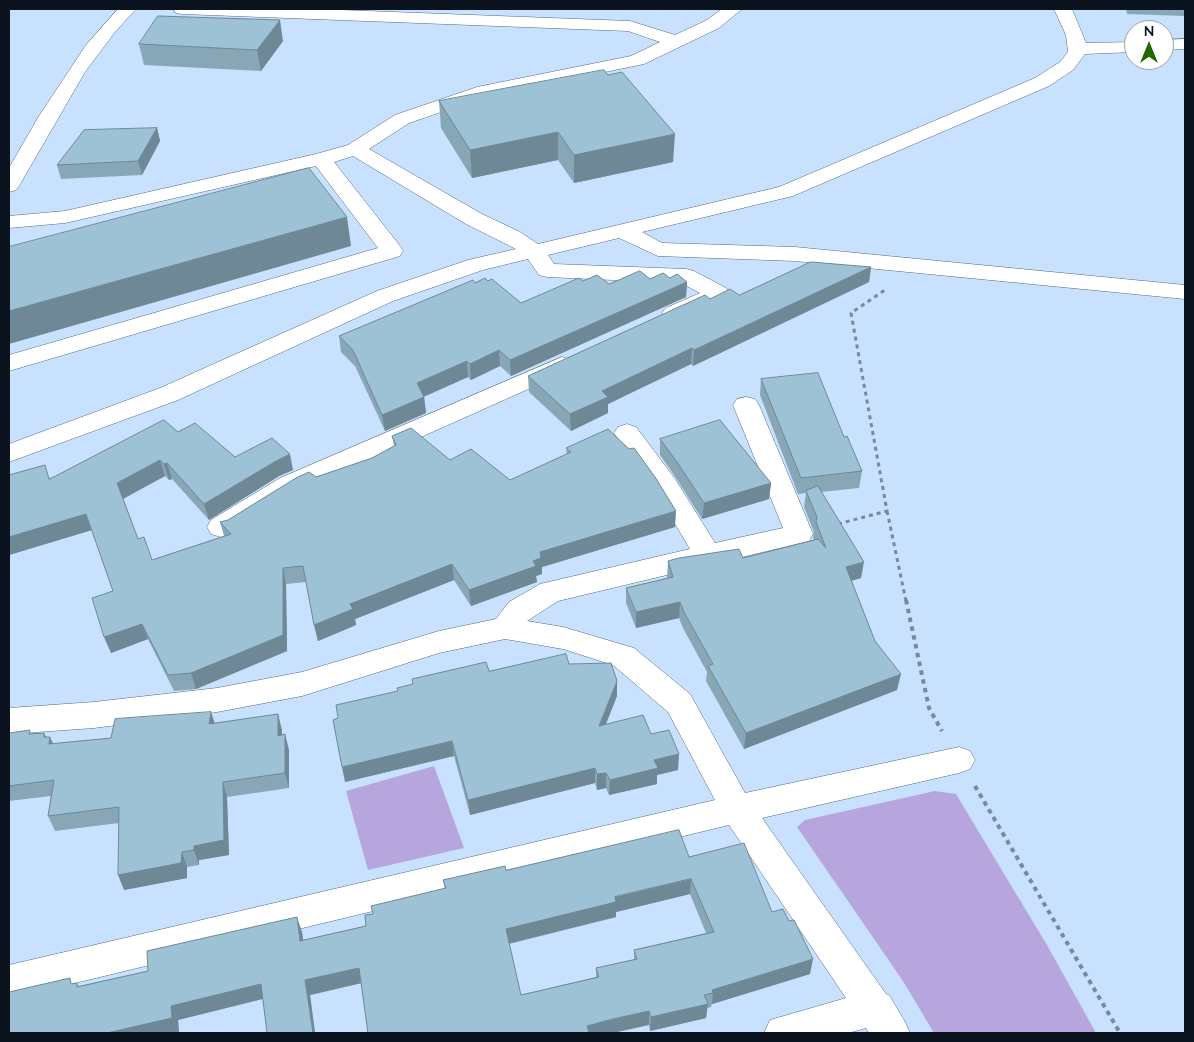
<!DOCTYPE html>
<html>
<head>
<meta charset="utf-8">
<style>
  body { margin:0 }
  #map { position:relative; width:1194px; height:1042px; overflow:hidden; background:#c8e1fe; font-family:Mulish,sans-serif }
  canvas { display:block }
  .frame { position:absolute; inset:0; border:10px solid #0b141e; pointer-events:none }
  .north { position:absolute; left:1124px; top:20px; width:50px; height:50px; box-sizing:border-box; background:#fff; border:1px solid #9da1a5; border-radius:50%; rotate:0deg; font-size:14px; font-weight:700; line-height:20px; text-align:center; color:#0b141e }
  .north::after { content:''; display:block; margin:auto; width:18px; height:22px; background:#206801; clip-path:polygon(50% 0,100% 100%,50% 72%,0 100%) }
</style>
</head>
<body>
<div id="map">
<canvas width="1194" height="1042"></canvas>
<div class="frame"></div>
<div class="north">N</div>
</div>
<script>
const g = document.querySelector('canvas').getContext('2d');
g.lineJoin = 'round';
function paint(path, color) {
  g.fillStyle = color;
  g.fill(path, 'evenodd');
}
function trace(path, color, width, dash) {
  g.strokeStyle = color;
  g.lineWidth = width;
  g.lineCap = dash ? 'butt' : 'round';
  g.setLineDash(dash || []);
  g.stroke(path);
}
paint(new Path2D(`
  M434,766L464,848L368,870L346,791Z
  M935,791L956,794L1047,945L1096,1033H934L903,981L797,827L805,820Z`), '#b7a6dd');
const minor = new Path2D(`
  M118,9H136L115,32L85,72L19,186L16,190L9,192V168L39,116L86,45Z
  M173,9H314L630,21L675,35L707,20L722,9H742L719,28L644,64L488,96L409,123L369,149L482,214L520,232L538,244L779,187L1035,78L1060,62L1068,52L1066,35L1054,9H1072L1086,43L1134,42V52L1085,54L1073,70L1049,86L793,196L642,232L662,243L795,247L1185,285V299L795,261L658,256L619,238L548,255L554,264L686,269L694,271L726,288L729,293L726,298L674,320L666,318L662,313L666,308L700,293L681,283L547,277L539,275L528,259L483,270L393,301L178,400L9,462V444L160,388L377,291L468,260L516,249L466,224L353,156L334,162L400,246L403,251L400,256L9,371V355L378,248L316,166L65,223L9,228V216L65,211L316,154L348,145L395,115L477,87L631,56L660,42L628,31L182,14L176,13Z
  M1185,39V49L1164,50V40Z
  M562,357L571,360L574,365L571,370L298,492L231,534L221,537L211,534L207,527L211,520L280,478Z
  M746,397L755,399L759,405L813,534L809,541L558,601L527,621L563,627L634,648L690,694L745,793L959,747L970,751L975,760L970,769L959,773L762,818L886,994L889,995L904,1020L910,1033H869L866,1028L848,1033H764L770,1020L846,998L729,825L9,999V965L715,800L668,712L613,665L563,649L505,639L439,653L302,696L217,712L94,728L9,734V708L94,702L217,688L302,672L439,631L496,619L509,602L540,584L690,549L656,492L614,433L618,427L627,424L636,427L675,479L715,543L783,528L733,405L737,399Z`);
trace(minor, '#536982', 1);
trace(new Path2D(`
  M887,511L906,601
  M838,524L887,511L851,313L885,290`), '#77899e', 3, [4, 4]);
trace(new Path2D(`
  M906,600L929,708L942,731
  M975,786L1120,1033`), '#77899e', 4, [4.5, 4.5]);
paint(minor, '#fff');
paint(new Path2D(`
  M1126,9H1185V16L1127,14Z
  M283,41L261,71L144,65L139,44Z
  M439,101L673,162L574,183L558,160L472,178L441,128Z
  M157,128L160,141L142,175L61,179L57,165Z
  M871,267L869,282L693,366L691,364L608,404V413L571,431L529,392L528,376L710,299L739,295Z
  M670,278L687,282L686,297L511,376L500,366L471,380L468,377L424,396L426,413L385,431L355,366L341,352L339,336L475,283L521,303L583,281L609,284L650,279Z
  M761,379L844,437L862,471L859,488L821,492L861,578L851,581L875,641L897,690L744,749L706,681L707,672L683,628L679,618L636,628L626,603V588L667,578L668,561L743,558L814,540L813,538L814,532L804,507L806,493L798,494L760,395Z
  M178,432L235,457L293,470L279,476L209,520L172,479L169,480L165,476L123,498L138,539L152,560L224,536L220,522L228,520L316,477L372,458L394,446L392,436L450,460L510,480L567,455L566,448L675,527L542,567V574L536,576L537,582L471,606L454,580L355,619L356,625L318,641L306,582L286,584L287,651L196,689L174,691L148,639L111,653L113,591L92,530L9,555L50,478Z
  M660,439L771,483L769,499L702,519L676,478L660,455Z
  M569,664L617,681V696L606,724L651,734L678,770L657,775V784L609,795L606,788L597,790L595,783L470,815L454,756L345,782L489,671Z
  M214,723L282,730V735L289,750V788L227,797L229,855L199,860V865L187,867V878L124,890L119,823L55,831L48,816L51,796L9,801V733L32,734L44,733L46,737L54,744L111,738Z
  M689,857L772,912L810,974L712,1004L711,1007L707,1008L706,1018L650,1031L649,1025L368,1033L361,983L310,995L315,1033H267L263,999L178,1020L179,1032L9,1033L74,983L79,986L148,971L302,932L303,940L366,926L373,914L445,889L443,880L506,870ZM690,894L706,933L634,950V960L596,968V977L521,995L509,944L616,917V912Z`), '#87a7b7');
paint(new Path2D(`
  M280,20L283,41L261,71L257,50Z
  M157,128L160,141L142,175L138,161Z
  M558,132V160L472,178L470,150Z
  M675,134L673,162L574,183V155Z
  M347,217L351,246L9,344V311Z
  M871,267L869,282L693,366L694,350Z
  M687,282L686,297L511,376L510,360Z
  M692,348L691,364L608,404V413L571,431L570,414L602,391Z
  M499,350L500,366L471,380L470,364Z
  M467,361L468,377L419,399L417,383Z
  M424,397L426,413L385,431L382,415Z
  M290,454L293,470L279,476L209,520L204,504L276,461Z
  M160,460L165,476L123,499L117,483Z
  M167,463L172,479L169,480L164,464Z
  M771,483L769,499L702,519L704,503Z
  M676,511L675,527L542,567V574L536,576L537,582L471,606L469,590L533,561L540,552Z
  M86,514L92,530L9,555V537Z
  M864,562L861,578L843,583L846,567Z
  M452,564L454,580L355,619L356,625L318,641L314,625L350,604Z
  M283,568L286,584L287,651L196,689L191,673Z
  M680,602L679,618L636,628V612Z
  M142,624L148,639L111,653L104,637Z
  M901,674L897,690L744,749L746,733Z
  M617,681V696L599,741V726Z
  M211,712L216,727L209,724Z
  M278,714L282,730V751L278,736Z
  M44,733L49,743L50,737L57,752L56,760L44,737Z
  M285,734L289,750V788L285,773Z
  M452,741L454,756L345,782L342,767Z
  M679,754L678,770L657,775V784L609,795L610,780L654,760Z
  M595,768V783L470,815L468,800Z
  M606,773V788L597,790V774Z
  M223,782L227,797L229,855L199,860V865L194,850V846Z
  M182,852L187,867V878L124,890L118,875Z
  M691,879L690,894L616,912V917L507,944L506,929L615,897Z
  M297,917L302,932L305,956L300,941Z
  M813,959L810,974L712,1004L713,993L712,990Z
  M359,968L362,983L310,995L315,1033H313L305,980Z
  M261,984L266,998L178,1020L179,1032L173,1033H107L171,1006Z
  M708,1004L706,1018L650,1031L651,1017Z
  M649,1011V1025L613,1033H587V1026Z`), '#6e8895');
const building = new Path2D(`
  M158,16L280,20L257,50L139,44Z
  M604,70L608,75L622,72L675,134L574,155L558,132L470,150L439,101Z
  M157,128L138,161L57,165L84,130Z
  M309,168L347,217L9,311V247Z
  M811,262L871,267L694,350L692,348L602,391L608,397L570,414L528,376L705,295L710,299L730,289L739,295Z
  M640,271L650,279L663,273L670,278L677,274L687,282L510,360L499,350L470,364L467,361L417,383L424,397L382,415L353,350L339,336L473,280L475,283L485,278L488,281L492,279L521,303L579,278L583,281L597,275L609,284Z
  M818,373L844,437L847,436L862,471L801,478L761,379Z
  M164,420L178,432L195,423L235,457L272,438L290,454L276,461L204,504L167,463L164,464L160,460L117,483L138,539L144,537L152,560L231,534L220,522L228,520L296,478L309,472L316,477L372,458L396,445L392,436L411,428L450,460L471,449L510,480L571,452L566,448L608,429L629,449L634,448L655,477L676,511L540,552L541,558L533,561L536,566L469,590L452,564L350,604L353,609L314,625L303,566L283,568V635L191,673L168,675L142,624L104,637L92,598L113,591L86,514L9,537V475L45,465L49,479Z
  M720,420L771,483L704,503L677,462L660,439Z
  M818,486L864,562L846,567L875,641L901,674L746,733L708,666L713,664L684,612L680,602L636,612L626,588L673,577L668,561L679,558L739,549L743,558L818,539L826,548L816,522L817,517L806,491Z
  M566,654L569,664L611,663L617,681L599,726L643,715L651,734L669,730L679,754L654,760L658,768L610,780L606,773L597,774L595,768L468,800L452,741L342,767L333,720L338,718L336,705L398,691L397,688L413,684L412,679L486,662L489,671Z
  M211,712L209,724L278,714V736L285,734V773L223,782L224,840L194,846V850L182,852L181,863L118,875L119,807L48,816L54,780L9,786V733L30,730L29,734L44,733V737H50L49,744L111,738L115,719Z
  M679,830L689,857L744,843L772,912L783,909L789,921L794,920L813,959L712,990L713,993L704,995L708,1004L651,1017L649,1011L613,1019L587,1026L589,1033H364H368L359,968L305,980L313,1033H267L261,984L171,1006L172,1018L107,1033H9V992L70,978L71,984L77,983V987L148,971L147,951L297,917L300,941L366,926L365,915L373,914L371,906L446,888L443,880L505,866L506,870ZM691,879L714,932L634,950L637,959L596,968L599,977L521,995L506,929L616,902L615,897Z`);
paint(building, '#9dc2d5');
trace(building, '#6e8895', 1);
</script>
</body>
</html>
